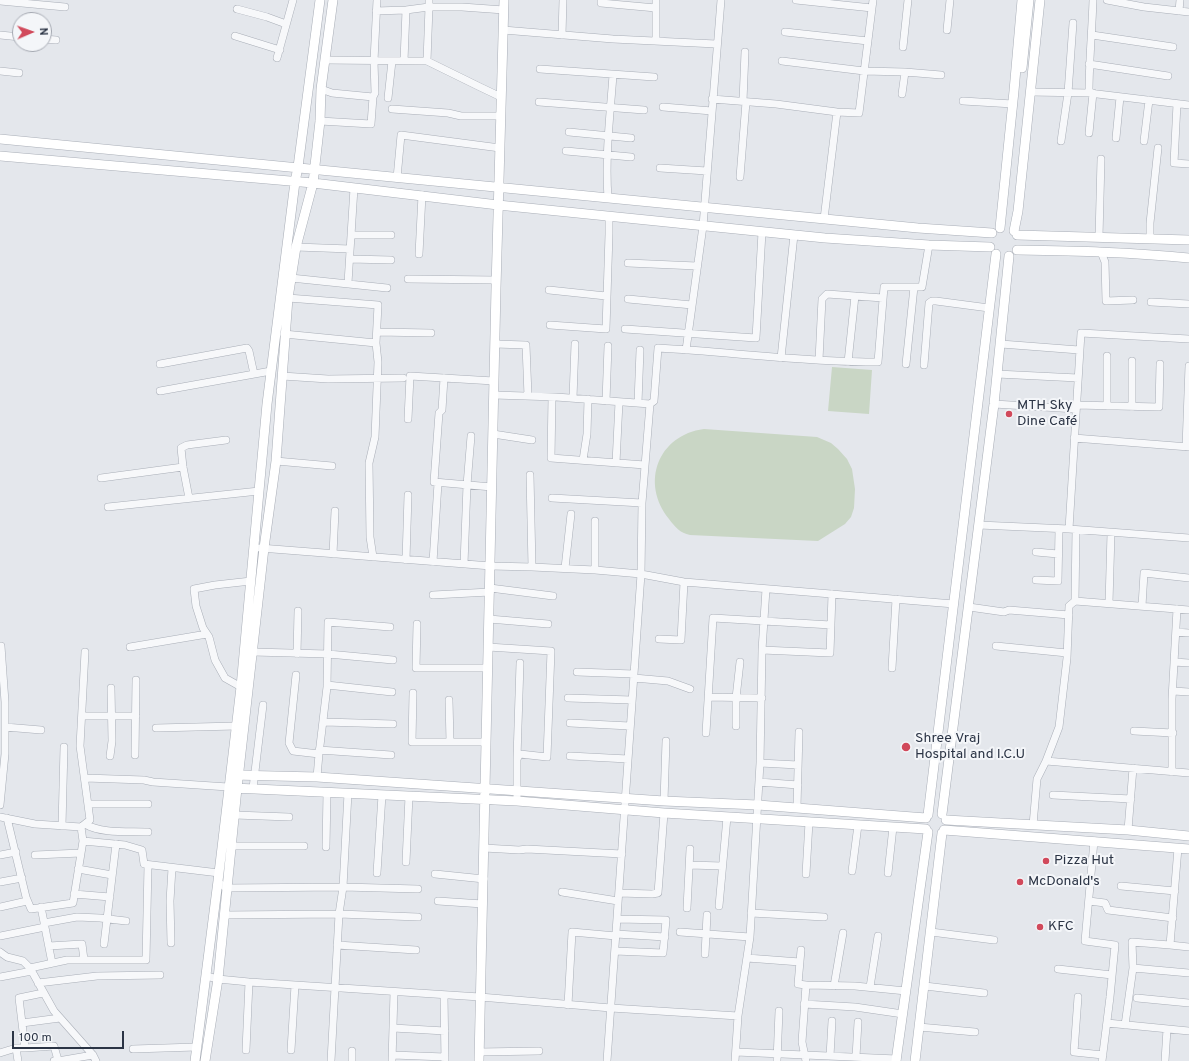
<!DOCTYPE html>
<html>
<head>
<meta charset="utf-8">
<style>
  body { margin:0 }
  #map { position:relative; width:1189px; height:1061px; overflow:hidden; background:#e4e7ec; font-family:Overpass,sans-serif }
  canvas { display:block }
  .north { position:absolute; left:12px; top:12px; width:40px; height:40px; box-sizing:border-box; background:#f4f6f9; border:1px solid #a4a8b1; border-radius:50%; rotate:88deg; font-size:11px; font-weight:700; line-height:16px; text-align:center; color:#2b3445 }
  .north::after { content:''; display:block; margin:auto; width:14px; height:18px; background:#d1495b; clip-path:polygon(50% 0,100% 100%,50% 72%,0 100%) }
  .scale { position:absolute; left:12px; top:1031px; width:112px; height:18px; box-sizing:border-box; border:2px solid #2b3445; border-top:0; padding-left:5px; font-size:12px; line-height:14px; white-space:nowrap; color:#2b3445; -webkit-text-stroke:3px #f4f6f9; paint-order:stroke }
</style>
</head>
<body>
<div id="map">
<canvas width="1189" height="1061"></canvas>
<div class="north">N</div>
<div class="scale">100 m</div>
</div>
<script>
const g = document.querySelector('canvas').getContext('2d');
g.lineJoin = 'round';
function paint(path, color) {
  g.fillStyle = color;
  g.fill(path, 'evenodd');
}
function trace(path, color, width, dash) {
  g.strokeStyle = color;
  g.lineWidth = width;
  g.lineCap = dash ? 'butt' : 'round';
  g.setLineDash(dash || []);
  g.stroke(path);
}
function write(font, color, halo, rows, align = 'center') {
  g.font = font + ' Overpass,sans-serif';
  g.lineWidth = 4;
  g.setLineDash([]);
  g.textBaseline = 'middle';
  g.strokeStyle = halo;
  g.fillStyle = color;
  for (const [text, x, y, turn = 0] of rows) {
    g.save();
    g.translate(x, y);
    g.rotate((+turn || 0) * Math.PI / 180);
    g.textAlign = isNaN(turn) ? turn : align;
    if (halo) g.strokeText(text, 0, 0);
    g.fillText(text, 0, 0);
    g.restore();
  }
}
paint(new Path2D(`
  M832,367L872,370L869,414L828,411Z
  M704,429L817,437L831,443L838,449L847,459L852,469L855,489L854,508L851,517L845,524L818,541L690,535C680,533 675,527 669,519C640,483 658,435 704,429Z`), '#c9d6c5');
const street = new Path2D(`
  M429,0V7H462L504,10
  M601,0V3L656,8
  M796,0L872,8
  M1107,0L1144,7L1189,12
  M0,1L65,7
  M237,9L267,17L286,24
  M376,11L406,10L429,7L427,61
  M1179,11L1180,0
  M503,30L613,39L716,44
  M947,30L950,0
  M785,32L868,41
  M0,35L20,37
  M562,35L563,0
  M1092,35L1173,47
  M235,36L280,50
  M44,39L56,40
  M656,41V0
  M903,47L908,0
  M277,58L293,0
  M325,60L427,61L480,87L501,97
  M404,61L406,10
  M782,61L864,71L905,72L941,75
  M1089,64L1168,76
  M540,69L654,77
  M0,71L19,73
  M321,89L332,93L373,97
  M1030,92L1089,93L1189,105
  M1089,93C1089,62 1092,31 1093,0
  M902,94L905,72
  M388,98L392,61
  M712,99L776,104L837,112L859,113L873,0
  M743,101L745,52
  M963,101L1013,104
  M539,102L644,110
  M1177,104L1174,163L1189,164
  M663,107L712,111
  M392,109L448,113L461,116H501
  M320,121L371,124L373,97L375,93L374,61L377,0
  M569,132L631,138
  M1089,133L1093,93
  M1116,138L1120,97
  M1061,141L1068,93L1073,23
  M1144,141L1149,100
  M566,151L631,157
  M660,168L707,171
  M740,177L746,102
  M397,178L401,135L500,148
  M608,198C605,157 610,116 613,75
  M824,219L837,112
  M352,235H391
  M1099,237L1101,159
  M1150,238V223L1158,148
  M296,247L350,249
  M1101,252L1105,262L1106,301L1133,300
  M419,254L422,195
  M350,259L391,260
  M628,263L697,266
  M291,278L387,288
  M408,279L496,280
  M348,283L354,188
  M549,290L606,296
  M288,298L378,305L376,343L378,362L375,437L369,463L370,537L373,557
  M628,299L692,305
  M1151,302L1189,304
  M550,325L606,329L609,234V216
  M625,329L756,338L762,232
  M378,332L431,333
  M284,334L376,343
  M495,344L526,345L528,396
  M1001,344L1079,350
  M686,350L703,226L721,0
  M781,358L794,235
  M819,360L822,299L827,294L883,298
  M848,362L855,296
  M160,364L247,348L249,351L254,374
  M906,364L914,287
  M924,365L929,303L932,301H936L989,308
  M997,374L1078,378
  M282,376L328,379L403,378
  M444,378L442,410L439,413L434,482L492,487
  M160,391L271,371
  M494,395L556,397L650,404L642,503L641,574L607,1061
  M552,397L551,458L645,465
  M573,398L575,344
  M606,401L608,346
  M638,403L640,350
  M650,404L654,401L658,348C731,352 804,362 878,362L884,287H922L929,245
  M994,404L1076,409
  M1076,405L1159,407L1160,364
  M1107,406V356
  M1132,407V361
  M408,419L410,376L494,381
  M493,434L532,440
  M1074,438L1189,447
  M1186,447L1189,366
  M583,460L587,434L588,399
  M276,461L332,466
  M616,463L619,402
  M530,475L532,567
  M101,478L183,467
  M189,498L183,467L181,448L187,445L226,440
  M552,498L642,503
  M108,507L259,491
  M979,525L1069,529L1189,538
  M1069,529L1081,333L1189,339
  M260,548L491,566L532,567L595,570L641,574L684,582L954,604
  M1036,552L1058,554
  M333,554L335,511
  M406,560L408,495
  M433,562L438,483
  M464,564L467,485L471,436
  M565,568L571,514
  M595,570V521
  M1036,580L1058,581L1059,530
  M490,588L553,596
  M433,595L490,592
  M1075,601L1076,530
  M1109,603L1111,533
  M1142,606L1144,573L1189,578
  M969,607L1004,612L1009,610L1069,615
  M489,619L548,624
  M417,624L416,668H488
  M1176,632L1189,633
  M659,639L681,640L684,582
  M996,646L1067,653
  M130,647L207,634
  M488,647L551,651L547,757L520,754L517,759V801
  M762,650L830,653L832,594
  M253,652L328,654L393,660
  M297,654L298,611
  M1174,662L1189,663
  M892,668L896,599
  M577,672L634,674
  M296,675L289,743L293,751L319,754
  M634,678L668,681L690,689
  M327,685L392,692
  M241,687L225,678L215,660L209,637L203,628L196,606L194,589L215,585L251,581
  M1173,691L1189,692
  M413,693L412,742H486
  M709,697L762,698
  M568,698L632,700
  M449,700L450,742
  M82,716H136
  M324,722L393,724
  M570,723L630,726
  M736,726V698L740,662
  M5,727L41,730
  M156,728L236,726
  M1134,731L1173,733
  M706,733L713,618L831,625
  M319,750L391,755
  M135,755L136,680
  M110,756L112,741L111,688
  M570,756L628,759
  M517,758L520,663
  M1046,761L1189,773
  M760,763L798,765
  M1172,772V699L1177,609
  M317,777L319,754L327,687L328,622L390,627
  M85,778L144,780L153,782L228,787
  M759,782L798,785
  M253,788L263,705
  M1053,795L1131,799
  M664,801L666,741
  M88,804H148
  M0,805L5,754V702L1,646
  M797,807L799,732
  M235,815L289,817
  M0,817L35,824L81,827L83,841L125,845L142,850L144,864L219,873
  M7,818L26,897L31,909L73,903L83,841
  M85,824C101,834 130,831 148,832
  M1033,825L1037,779L1046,761L1059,727L1067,658L1069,606L1075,601L1189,610
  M62,826L64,747
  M81,827L90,820L80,746L85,652
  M1128,830L1133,768
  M1094,841L1085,941L1115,945L1110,997L1102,1061
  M232,846H304
  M326,847L327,793
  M484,848L519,850L527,849L622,854
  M0,855L16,852
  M35,855L81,853
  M406,862L409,796
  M690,865L722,866
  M78,869L112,875
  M852,871L858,825
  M377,873L382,795
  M888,873L893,827
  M435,874L484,879
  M806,874L809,822
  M0,882L22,878
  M218,882L226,888L343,887L418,889
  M1121,886L1175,891
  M562,892L618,901
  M619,893L652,894L658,893L664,813
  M74,894L110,897
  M438,901L483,904
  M1089,901L1105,903L1108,910L1173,918
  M719,906L727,817
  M0,907L27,901
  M41,907L52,963
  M687,908L690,849
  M751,913L824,917
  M224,915L339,914L418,917
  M44,923L77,917L100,918L126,921
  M680,932L750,937
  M931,932L994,940
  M616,934L665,937
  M0,936L45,927
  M171,943L170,901L172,868
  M104,944L116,844
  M337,945L416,950
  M1170,945L1189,947
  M49,946L82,944L84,960
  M801,950L798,984L806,985
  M615,951L663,953L666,920L617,919
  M0,952L7,957L23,961L30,968L54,1011L93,1055L96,1061
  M705,954L707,915
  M747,958L800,962
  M30,968L67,960H146L148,865
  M1133,968L1189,973
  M1058,969L1112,975
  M206,976L218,979L249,982L480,997L611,1008L738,1016
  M0,977L32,971
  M38,983L97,976L160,975
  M834,986L843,933
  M925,986L984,993
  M870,987L878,936
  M43,993L19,998L25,1048L54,1046L58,1060L54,1061
  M444,995L445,1061
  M1078,997L1074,1052L1103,1055
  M1137,998L1189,1003
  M804,1004L855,1007L903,1014
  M568,1005L572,932L616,936
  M22,1023L60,1018
  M1107,1023L1189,1031
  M1125,1025L1133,968L1132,942L1170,945L1178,848
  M919,1027L975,1032
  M393,1028L445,1031
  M133,1049L196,1047
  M246,1050L249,982
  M291,1050L295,985
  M479,1052L539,1051
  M736,1052L897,1059
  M0,1053L16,1048
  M393,1055L445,1057
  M830,1056L832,1021
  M856,1057L858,1022
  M18,1061L16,1048H25
  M58,1061L93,1055
  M331,1061L339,914L343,887L348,793
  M352,1061V1051
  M392,1061L394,992
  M735,1061L738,1016L750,937L760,763L762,650L766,589
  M777,1061L779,1011
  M806,1061L802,1042L806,985L855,986L906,991
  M1165,1061L1167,1029`);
const secondary = new Path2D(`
  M1022,68L1029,0
  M0,139L918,228L992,233
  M0,156L313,183L498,205L825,238L929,245L990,247
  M1000,228L1014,91L1022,0
  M1014,231L1018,211L1040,0
  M1017,235L1189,240
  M1017,250C1074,251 1132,252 1189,258
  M233,775L317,777L664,801L758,805L926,818
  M233,788L517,801L664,813L926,829
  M942,814L994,404L1009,256
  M928,815L996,254
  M946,820L1128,830L1189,836
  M944,830L1189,849
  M195,1061L219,873L241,687L267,404L295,182L298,167L320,0
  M205,1061L218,979L237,788L264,548L276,461L288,298L296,247L313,183L320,121L321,89L333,0
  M479,1061L496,288L504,0
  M896,1061L928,832
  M915,1061L942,833`);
trace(street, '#a9aeb7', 8);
trace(secondary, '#a9aeb7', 10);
trace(street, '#f7f8fa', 7);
trace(secondary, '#fff', 9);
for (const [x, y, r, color] of [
  [1009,414,4,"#d1495b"],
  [906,747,5,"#d1495b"],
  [1046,861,4,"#d1495b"],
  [1020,882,4,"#d1495b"],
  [1040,927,4,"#d1495b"]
]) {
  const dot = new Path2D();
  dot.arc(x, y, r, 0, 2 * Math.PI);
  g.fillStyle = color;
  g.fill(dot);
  trace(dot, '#f4f6f9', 1.5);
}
write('14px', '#2b3445', '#f4f6f9', [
  ["MTH Sky",1017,406],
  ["Dine Café",1017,422],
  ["Shree Vraj",915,739],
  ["Hospital and I.C.U",915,755],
  ["Pizza Hut",1054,861],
  ["McDonald's",1028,882],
  ["KFC",1048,927]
], 'left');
</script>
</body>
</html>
